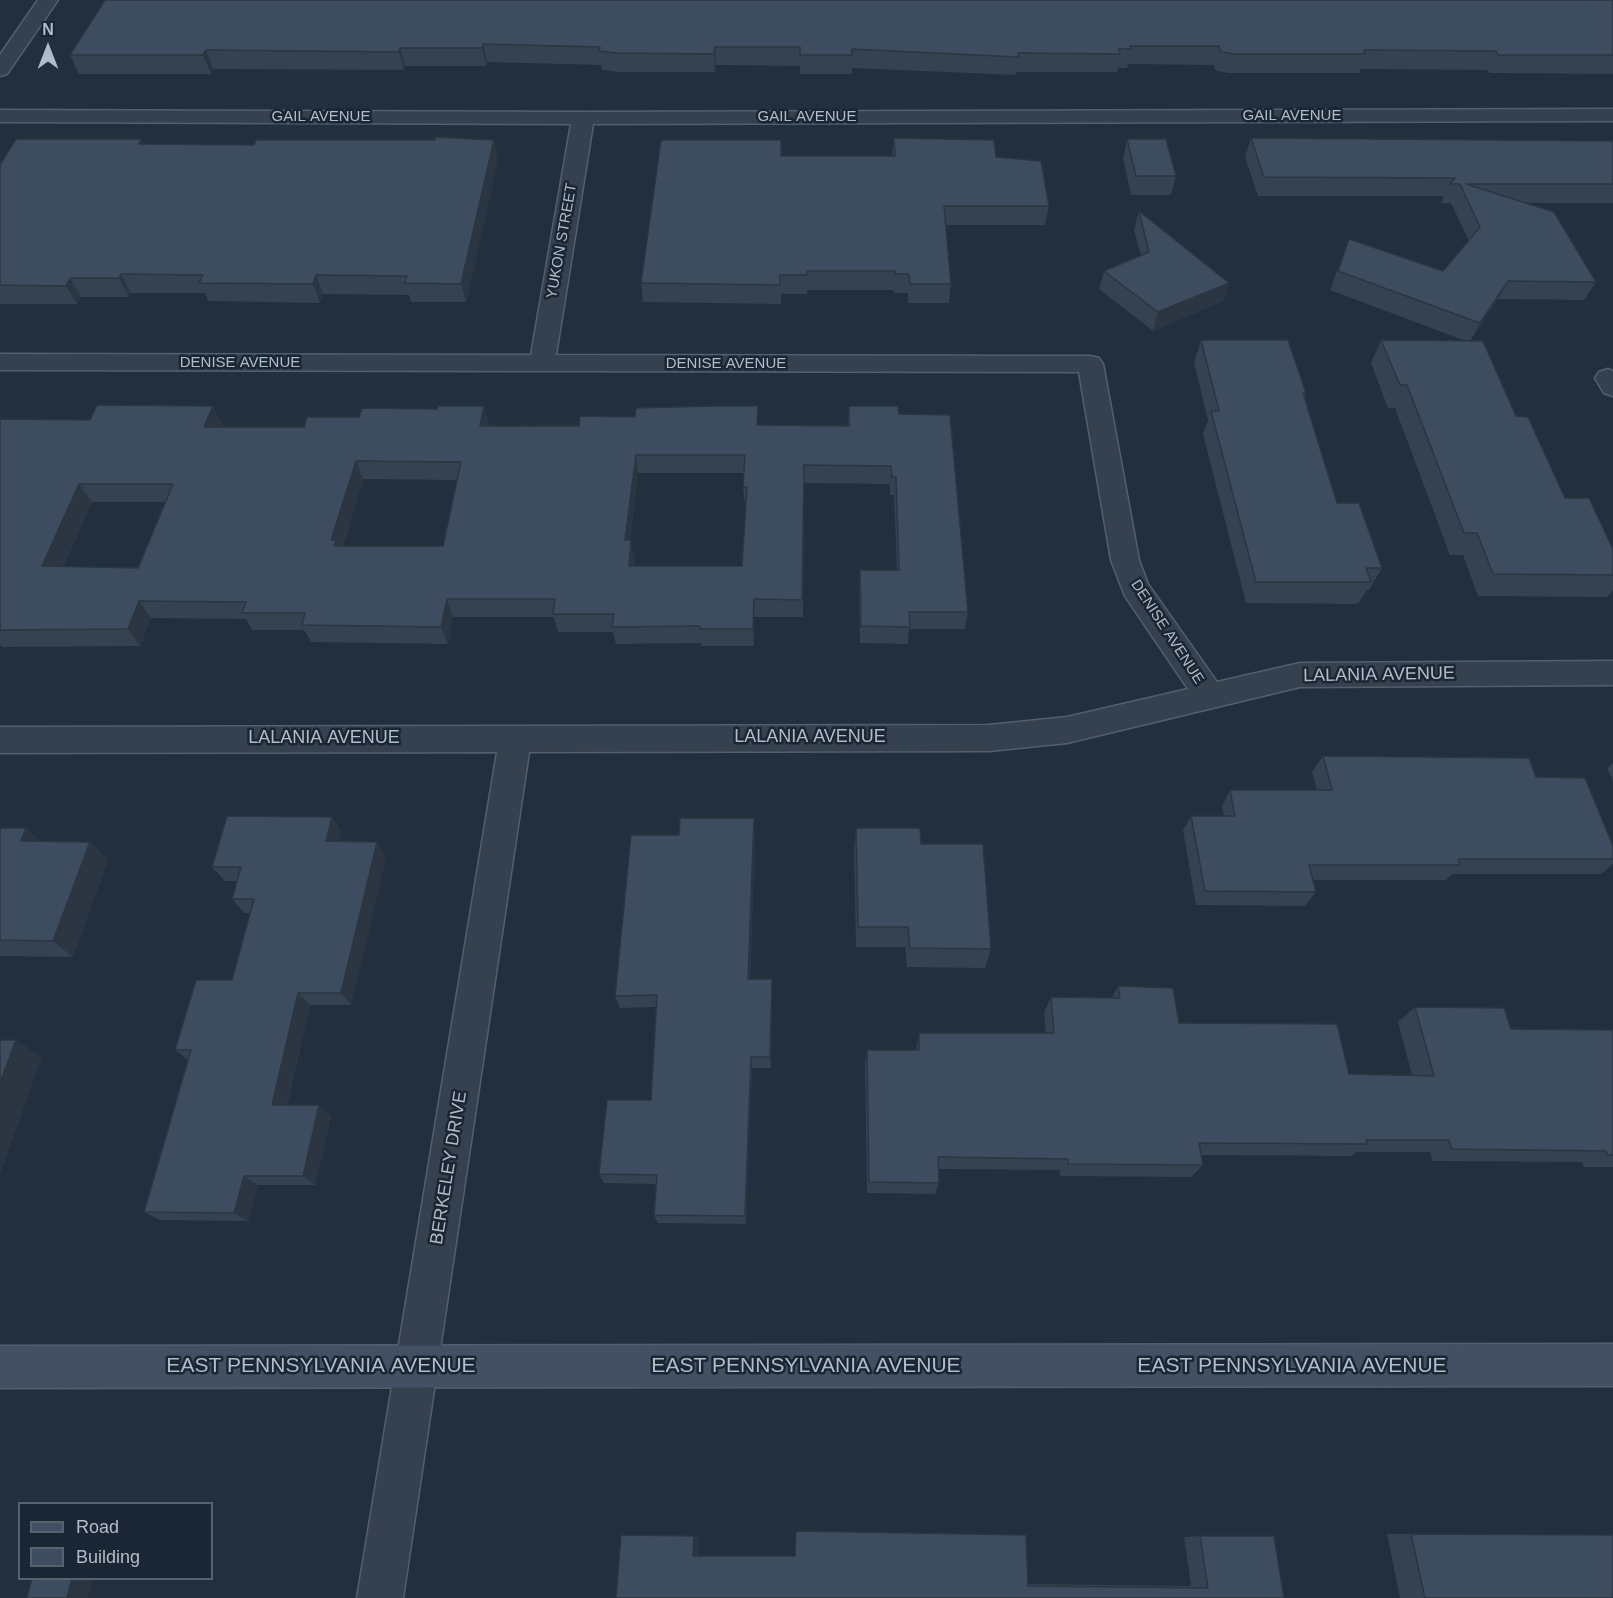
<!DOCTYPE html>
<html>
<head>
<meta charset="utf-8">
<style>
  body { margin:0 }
  #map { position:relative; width:1613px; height:1598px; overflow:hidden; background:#212f3f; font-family:Arial,sans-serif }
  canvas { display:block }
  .legend { position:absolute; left:18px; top:1502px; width:195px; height:78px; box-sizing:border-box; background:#1b2634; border:2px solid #576270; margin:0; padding:8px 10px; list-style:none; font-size:18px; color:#b1bcca }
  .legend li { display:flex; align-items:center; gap:12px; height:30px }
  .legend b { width:30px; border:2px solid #576270 }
  .north { position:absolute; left:18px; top:18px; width:60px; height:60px; -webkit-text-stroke:4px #1b2634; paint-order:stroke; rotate:0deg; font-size:16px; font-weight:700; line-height:24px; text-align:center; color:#b1bcca }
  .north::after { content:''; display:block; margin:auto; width:21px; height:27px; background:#b1bcca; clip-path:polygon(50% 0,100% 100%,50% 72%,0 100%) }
</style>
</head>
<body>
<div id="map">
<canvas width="1613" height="1598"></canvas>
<ul class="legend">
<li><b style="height:8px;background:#435063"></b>Road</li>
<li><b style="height:16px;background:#3d4d5f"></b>Building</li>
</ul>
<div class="north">N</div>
</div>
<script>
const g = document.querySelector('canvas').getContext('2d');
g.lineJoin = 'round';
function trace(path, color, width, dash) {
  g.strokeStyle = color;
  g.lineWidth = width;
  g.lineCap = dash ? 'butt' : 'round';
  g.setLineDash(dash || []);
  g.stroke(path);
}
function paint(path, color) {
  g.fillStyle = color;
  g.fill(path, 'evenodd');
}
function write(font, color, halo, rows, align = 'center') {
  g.font = font + ' Arial,sans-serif';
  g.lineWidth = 5;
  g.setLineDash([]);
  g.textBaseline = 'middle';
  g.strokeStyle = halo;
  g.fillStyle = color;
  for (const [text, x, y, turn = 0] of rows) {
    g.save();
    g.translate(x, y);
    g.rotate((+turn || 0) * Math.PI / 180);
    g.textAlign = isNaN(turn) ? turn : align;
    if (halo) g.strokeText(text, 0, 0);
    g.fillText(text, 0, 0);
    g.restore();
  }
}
const street = new Path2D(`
  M38,0H58L7,74L0,76V55Z
  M1613,109V121L593,124L556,355L1090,356L1099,358L1103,364L1139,560L1148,584L1217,682L1300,663L1613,661V685L1300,687L1067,743L989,751L529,752L403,1598H357L497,752L0,753V727L989,725L1067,717L1188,689L1125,596L1111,560L1079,372L0,370V354L531,355L571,124L0,122V110L583,112Z
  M1608,369L1613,371V396L1604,393L1595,378L1599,372Z`);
const secondary = new Path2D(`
  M1613,1344V1386L0,1388V1346Z`);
trace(street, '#545f6d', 3);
trace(secondary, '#545f6d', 3);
paint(street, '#36414f');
paint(secondary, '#435063');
paint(new Path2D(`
  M1613,0V74L1490,73L1487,70L1360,69L1359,73H1229L1216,71L1214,65L1128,64L1127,68H1118L1117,72H1016V75L852,68V74H800V66L716,65L715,72H619L602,70L601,65L487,62L486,66H405L404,70L213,69L211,74H79L70,55Z
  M894,138L996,157L1049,206L1045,225H946L951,284L949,303H908V293H894V290H807V294H781V304L643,302L641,283L781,140L782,156H892Z
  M1251,138L1613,141V203H1526L1596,282L1584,300L1498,299L1470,341L1565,498L1613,549V590L1607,597L1478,596L1463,555H1450L1395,408H1388L1371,363L1381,340L1466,341L1330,290L1349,239L1443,271L1469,241L1451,203H1441L1444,196H1258L1245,157Z
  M1127,139L1176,176L1171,195H1131L1123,158Z
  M494,140L498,159L466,302H411L409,295L323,294L320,303L208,301L205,293H131L129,297H81L77,304H0V165L144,144L254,145Z
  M1139,211L1223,301L1153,331L1099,289L1104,271L1141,256L1134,230Z
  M1201,340L1306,393L1305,397L1337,503L1382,568L1369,590H1367L1358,604L1246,603L1203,434L1208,420L1194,363Z
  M484,406L489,426L759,425L848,426L849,406L899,414L968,612L965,629H909L908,644L860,643L859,587L860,570H897L894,495H890V484L804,483L803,617H754V646H702L701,643L616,644L613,632H558L554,617H453L448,644L311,642L304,630H252L246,619L151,618L140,646L2,647L0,644V419L223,425L222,427H304L359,417L437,409ZM638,473H744L743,487L745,505H746L742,566H634V557L630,540ZM363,479L457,480L443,546H343ZM92,502H165L138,568L63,567Z
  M1323,756L1536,777L1613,846V864L1601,874H1452L1446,880H1313L1316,892L1305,906L1196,905L1183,830L1191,816H1224L1222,806L1230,790H1317L1312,772Z
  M1613,763V781L1607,768Z
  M332,817L341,832L339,841L386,857L351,1005H310L287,1105H319L331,1116L315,1185H258L248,1221L160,1220L144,1212L188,1060L175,1050L232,980L250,913H244L232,899L237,881H225L212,867Z
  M0,828H26L41,842H90L108,860L73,957L0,956Z
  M856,828L921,844L991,949L985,968L907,967L905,947H856L854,849Z
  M755,833L750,979L772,992L771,1068H752L746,1224L658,1223L654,1215L656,1184L604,1183L599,1174L651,1100L656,1007L620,1008L615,996L679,835Z
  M1118,986L1179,1023L1349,1074L1412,1075L1398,1022L1415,1007L1511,1029L1613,1030V1167H1584L1582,1162L1433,1161L1430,1152H1356L1351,1156L1201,1155L1203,1165L1191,1177L1060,1176V1170L938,1169L939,1183L935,1194L867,1193L865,1064L867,1050H916L919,1033H1046L1044,1012L1051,997L1112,998Z
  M1387,1534H1411L1613,1598H1400Z
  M1200,1536L1284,1598H616L699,1537L698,1556L1028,1584L1191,1586L1184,1537Z`), '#344252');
paint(new Path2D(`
  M483,44L487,62L486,66L482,48Z
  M715,47L716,65L715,72L714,54Z
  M400,48L405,66L404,70L399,52Z
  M206,50L213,69L211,74L203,55Z
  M494,140L498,159L466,302L461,284Z
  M121,274L131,293L129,297L119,278Z
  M316,275L323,294L320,303L313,284Z
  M70,278L81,297L77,304L66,286Z
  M1508,281L1498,299L1470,342L1480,323Z
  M1229,283L1223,301L1153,331L1158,312Z
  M213,406L223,425L214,446L204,427Z
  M484,406L490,425L486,444L480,426Z
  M636,455L638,473L628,557L625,540Z
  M356,461L363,479L339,557L331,540Z
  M79,484L92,502L55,584L42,566Z
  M631,540L634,557L632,584L629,566Z
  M447,599L453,617L448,644L441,627Z
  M754,599V646L753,629Z
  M139,601L151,618L140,646L128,629Z
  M332,817L341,832L336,856L326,841Z
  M754,818L755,833L749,992L748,979Z
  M26,828L46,846L21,841Z
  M90,842L108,860L73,957L53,941Z
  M377,842L386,857L351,1005L341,993Z
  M772,979V992L771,1068L770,1057Z
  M298,993L310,1005L284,1115L272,1105Z
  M16,1040L42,1057L0,1174V1083Z
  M751,1057L752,1068L746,1224L745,1216Z
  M319,1105L331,1116L315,1185L303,1176Z
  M244,1176L258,1185L248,1221L234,1213Z
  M694,1536L699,1537L698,1556H693Z
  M72,1578H93L88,1598H67Z`), '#2b3642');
const building = new Path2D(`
  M105,0H1613V55H1498L1496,51L1364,50L1365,54H1234L1221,52L1219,46H1130L1131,49H1119L1120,54L1018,53V57L852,49V55H800V47H715L714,54L616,53L599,51L600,47L483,44L482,48H400L399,52L206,50L203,55H70Z
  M435,137L494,140L461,284L405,283L407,276L316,275L313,284L199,283L203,275L121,274L119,278H70L66,286L0,285V165L16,139H141L139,144L254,145L256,140H435Z
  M894,138L994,140L996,157L1041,161L1049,206H944L951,284H910L909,274H895V271H807V275H780V285L641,283L661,140H781V156H895Z
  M1251,138L1613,141V184H1466L1554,212L1596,282L1508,281L1480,323L1338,271L1349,239L1443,271L1480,227L1460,184H1450L1455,178L1264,177Z
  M1127,139H1166L1176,176H1136Z
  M1139,211L1229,283L1158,312L1104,271L1149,252Z
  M1201,340H1288L1306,393H1303L1337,503H1359L1382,568H1366L1371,582H1256L1211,411H1219Z
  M1381,340L1483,341L1516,416L1528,417L1565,498H1589L1613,549V575L1493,574L1477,533H1464L1407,385H1400Z
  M97,405L213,406L204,427H304L307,417H359L362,408L437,409L438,406H484L480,426H579L580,416L635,417L636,408L712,406H758L757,425L849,426V406H898L899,414L950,415L968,612H909L910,627L861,626L860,570H899L896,477H892L891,466L804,465L802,600L754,599L753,629H700V626L612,627L614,614H553L555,599H447L441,627L302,625L305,613H242L246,602L139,601L128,629L0,630V419L90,420ZM636,455H745L743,487H747L742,566H629L631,540H625ZM356,461L461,462L443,546H334L336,540H331ZM79,484H173L138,568L42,566Z
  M1323,756L1529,758L1536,777L1585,778L1613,846V859H1458L1460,865H1309L1316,892L1205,891L1191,816H1235L1230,790H1332Z
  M227,816L332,817L326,841L377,842L341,993H298L272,1105H319L303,1176H244L234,1213L144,1212L191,1050H175L196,980H232L254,899H232L241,867H212Z
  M680,818H754L748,979H772L770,1057H751L745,1216L654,1215L657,1175L599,1174L607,1100H651L657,995L615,996L631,835H679Z
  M0,828H26L21,841L90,842L53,941L0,940Z
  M856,828H920L921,844H983L991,949L910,948L908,927H858Z
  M1118,986L1173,988L1179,1023L1337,1024L1349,1074L1434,1076L1415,1007L1504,1008L1511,1029L1613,1030V1155H1608L1606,1151L1452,1149L1449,1140H1366L1367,1144L1199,1143L1203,1165L1068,1164V1159L938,1157L939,1183L869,1182L867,1050H919V1033H1054L1051,997L1120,998Z
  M0,1040H16L0,1083Z
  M796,1531L1026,1535L1028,1586L1208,1588L1200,1536H1274L1284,1598H616L621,1535L694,1536L693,1556H795Z
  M1411,1534L1613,1535V1598H1425Z
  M32,1578H72L67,1598H27Z`);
paint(building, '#3d4d5f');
trace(building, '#2b3642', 1.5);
write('15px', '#b1bcca', '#1b2634', [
  ["GAIL AVENUE",1292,116],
  ["GAIL AVENUE",321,117],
  ["GAIL AVENUE",807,117],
  ["YUKON STREET",562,241,-80],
  ["DENISE AVENUE",240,363],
  ["DENISE AVENUE",726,364],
  ["DENISE AVENUE",1167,632,57]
]);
write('18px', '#b1bcca', '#1b2634', [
  ["LALANIA AVENUE",1379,675,-1],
  ["LALANIA AVENUE",810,737],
  ["LALANIA AVENUE",324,738],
  ["BERKELEY DRIVE",449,1168,-81]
]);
write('21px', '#b1bcca', '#1b2634', [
  ["EAST PENNSYLVANIA AVENUE",321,1366],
  ["EAST PENNSYLVANIA AVENUE",806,1366],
  ["EAST PENNSYLVANIA AVENUE",1292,1366]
]);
</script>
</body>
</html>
